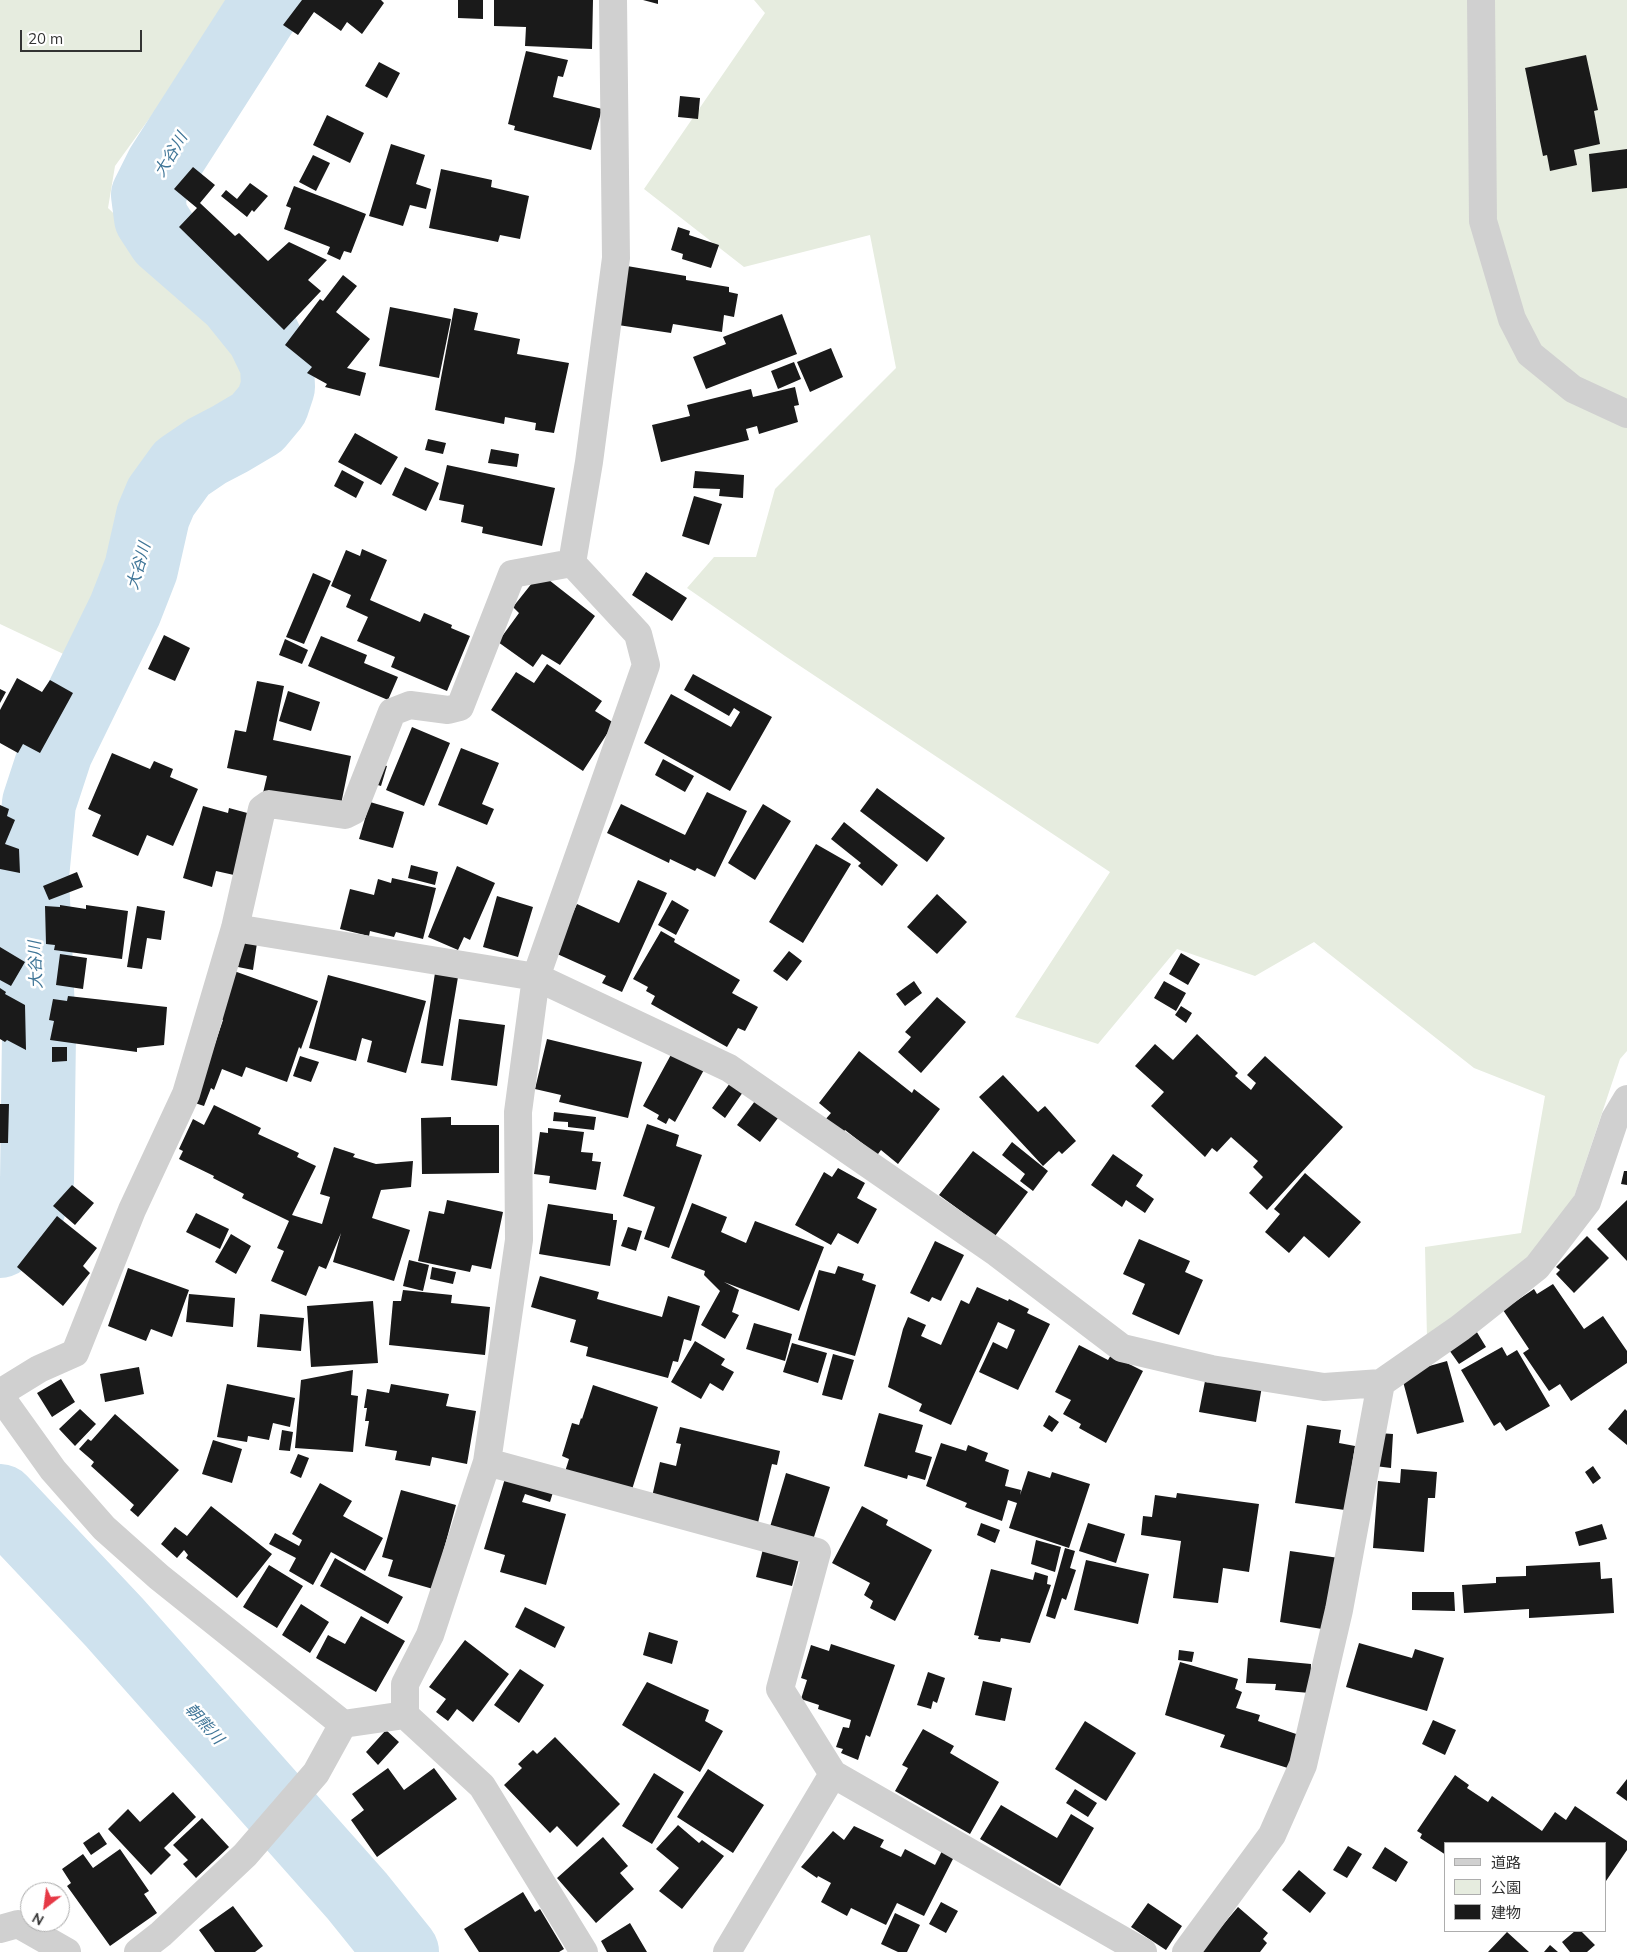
<!DOCTYPE html>
<html>
<head>
<meta charset="utf-8">
<style>
  body { margin:0 }
  #map { position:relative; width:1627px; height:1952px; overflow:hidden; background:#fff; font-family:Mulish,"Noto Sans JP",sans-serif }
  canvas { display:block }
  .legend { position:absolute; left:1444px; top:1842px; width:162px; height:90px; box-sizing:border-box; background:#fff; border:1px solid #adadad; margin:0; padding:6px 9px; list-style:none; font-size:15px; color:#333 }
  .legend li { display:flex; align-items:center; gap:10px; height:25px }
  .legend b { width:25px; border:1px solid #adadad }
  .north { position:absolute; left:20px; top:1882px; width:50px; height:50px; box-sizing:border-box; background:#fff; border:1px solid #adadad; border-radius:50%; rotate:210deg; font-size:14px; font-weight:700; line-height:20px; text-align:center; color:#333 }
  .north::after { content:''; display:block; margin:auto; width:18px; height:22px; background:#e63946; clip-path:polygon(50% 0,100% 100%,50% 72%,0 100%) }
  .scale { position:absolute; left:20px; top:30px; width:122px; height:22px; box-sizing:border-box; border:2px solid #333; border-top:0; padding-left:6px; font-size:15px; line-height:18px; white-space:nowrap; color:#333; -webkit-text-stroke:4px #fff; paint-order:stroke }
</style>
</head>
<body>
<div id="map">
<canvas width="1627" height="1952"></canvas>
<ul class="legend">
<li><b style="height:6px;background:#d0d0d0"></b>道路</li>
<li><b style="height:14px;background:#e6ecdf"></b>公園</li>
<li><b style="height:14px;background:#1a1a1a"></b>建物</li>
</ul>
<div class="north">N</div>
<div class="scale">20 m</div>
</div>
<script>
const g = document.querySelector('canvas').getContext('2d');
g.lineJoin = 'round';
function paint(path, color) {
  g.fillStyle = color;
  g.fill(path, 'evenodd');
}
function trace(path, color, width, dash) {
  g.strokeStyle = color;
  g.lineWidth = width;
  g.lineCap = dash ? 'butt' : 'round';
  g.setLineDash(dash || []);
  g.stroke(path);
}
function write(font, color, halo, rows, align = 'center') {
  g.font = font + ' Mulish,"Noto Sans JP",sans-serif';
  g.lineWidth = 5;
  g.setLineDash([]);
  g.textBaseline = 'middle';
  g.strokeStyle = halo;
  g.fillStyle = color;
  for (const [text, x, y, turn = 0] of rows) {
    g.save();
    g.translate(x, y);
    g.rotate((+turn || 0) * Math.PI / 180);
    g.textAlign = isNaN(turn) ? turn : align;
    if (halo) g.strokeText(text, 0, 0);
    g.fillText(text, 0, 0);
    g.restore();
  }
}
paint(new Path2D(`
  M0,0H235L115,166L108,208L250,345L268,398L178,493L74,659L0,624Z
  M754,0H1627V1051L1620,1059L1574,1197L1498,1308L1427,1339L1425,1247L1521,1233L1545,1096L1474,1068L1314,942L1255,976L1177,949L1098,1044L1015,1017L1110,872L785,656L687,588L714,557H756L775,489L896,368L870,235L744,267L644,189L765,13Z`), '#e6ecdf');
trace(new Path2D(`
  M0,1241L15,1228L28,1210L37,1182L39,1034L32,877L39,803L56,751L125,610L141,569L153,516L161,497L182,468L207,451L230,439L257,423L272,405L278,387L277,364L263,335L234,299L164,238L151,218L148,195L162,167L269,0
  M0,1501L114,1622L357,1896L402,1952`), '#cfe2ee', 74);
paint(new Path2D(`
  M302,0H381L384,3L362,34L347,22L341,31L314,12L298,35L283,25Z
  M458,0H483V19L458,18Z
  M494,0H593L592,49L525,46L526,27L494,26Z
  M643,0H658V4Z
  M526,51L568,60L563,77L558,76L553,97L602,109L591,150L514,130L515,126L508,124Z
  M1586,55L1598,110L1594,111L1600,144L1574,150L1577,165L1550,171L1547,155L1543,156L1525,68Z
  M379,62L400,73L387,98L365,86Z
  M680,96L700,98L698,119L678,117Z
  M327,115L364,133L350,163L313,145Z
  M391,144L425,155L416,184L431,189L426,209L410,205L403,226L369,216Z
  M1627,149V188L1592,192L1589,154Z
  M313,155L330,163L316,191L299,182Z
  M193,167L215,185L200,203L235,236L239,233L268,261L289,242L327,260L308,280L321,291L284,330L179,227L197,208L174,189Z
  M441,169L492,180L491,187L529,196L520,239L500,235L498,242L429,228Z
  M250,183L268,196L254,212L252,210L247,217L221,196L226,190L237,199Z
  M294,186L366,214L351,253L344,251L340,260L327,254L330,247L284,229L291,208L286,206Z
  M678,227L690,231L689,235L719,245L711,268L682,259L683,254L671,250Z
  M627,266L686,276V280L729,287V292L738,294L734,317L724,315L722,332L673,324L671,333L618,325Z
  M343,275L357,286L336,312L370,339L347,368L366,373L360,396L325,387L327,384L307,373L312,367L285,345L320,299L323,301Z
  M390,307L451,319L439,378L379,366Z
  M454,308L478,313L474,330L520,339L517,354L569,363L554,433L535,430L536,423L505,417L504,424L435,410Z
  M782,314L797,354L706,389L693,357L726,344L723,337Z
  M831,348L843,377L810,392L797,362Z
  M794,362L801,379L778,389L771,371Z
  M795,387L799,405L794,406L798,422L759,434L757,426L746,429L749,440L661,462L652,425L690,416L687,405L751,389L753,397Z
  M355,433L398,457L381,485L338,462Z
  M428,439L446,443L443,454L425,450Z
  M491,449L519,454L517,467L488,463Z
  M447,465L555,488L542,546L482,533L483,527L461,522L464,505L439,500Z
  M405,467L439,483L426,511L392,495Z
  M342,470L364,482L356,498L334,486Z
  M695,471L744,475L743,498L719,496L720,489L693,488Z
  M694,496L722,504L709,545L682,536Z
  M362,549L387,560L370,600L420,622L424,613L452,625L451,628L470,636L447,691L391,667L395,657L357,641L368,617L346,607L351,595L331,586L346,550L360,556Z
  M646,572L687,598L672,621L632,595Z
  M313,573L331,581L304,644L286,637Z
  M540,573L595,616L560,665L542,654L533,667L498,642L519,613L513,607Z
  M164,635L190,648L175,681L148,669Z
  M321,636L367,655L364,663L398,677L388,700L308,666Z
  M285,639L308,650L302,664L279,655Z
  M547,664L602,701L595,711L614,723L583,771L491,710L516,672L534,683Z
  M693,674L772,717L730,791L644,743L671,694L731,727L740,712L734,708L729,716L684,690Z
  M17,678L42,692L50,680L73,693L40,753L23,744L18,753L0,743V710Z
  M257,681L284,686L273,740L351,756L340,809L263,793L267,776L227,768L235,730L246,732Z
  M0,689L6,692L0,703Z
  M288,691L320,702L311,731L279,721Z
  M412,727L450,743L424,806L386,790Z
  M461,748L499,763L482,804L494,809L487,825L438,805Z
  M112,753L150,769L154,761L173,769L170,777L198,789L173,846L147,835L138,856L92,836L101,815L88,809Z
  M663,759L694,776L685,792L655,775Z
  M377,763L387,766L381,786L371,783Z
  M877,788L945,838L927,862L860,811Z
  M707,792L747,811L715,877L697,868L695,871L670,859L669,863L607,833L621,804L685,835Z
  M370,802L404,812L393,848L359,839Z
  M763,804L791,821L755,880L728,863Z
  M0,805L9,809L7,816L15,820L5,844L19,849L20,873L0,869Z
  M203,806L228,813L229,808L251,814L234,875L216,871L212,887L183,878Z
  M844,822L898,865L882,886L858,866L861,863L831,839Z
  M816,844L851,864L803,943L769,922Z
  M411,865L438,872L435,885L408,878Z
  M457,866L495,883L470,940L464,937L458,950L428,937Z
  M77,872L83,887L49,900L43,886Z
  M392,878L436,888L423,939L396,932L394,937L370,931L369,936L340,929L350,889L374,895L378,879L391,883Z
  M638,880L667,893L622,992L602,983L606,976L555,953L577,904L619,923Z
  M937,894L967,922L937,954L907,927Z
  M497,896L533,907L518,957L483,947Z
  M672,900L689,910L676,935L658,925Z
  M60,905L86,909V905L128,911L122,959L54,950L55,945L46,944L45,906L60,907Z
  M137,906L165,911L161,940L147,938L142,969L127,967Z
  M661,931L675,939L674,942L740,980L732,993L758,1007L745,1031L738,1028L727,1047L651,1004L655,996L646,991L648,987L633,979Z
  M242,940L257,943L253,970L238,967Z
  M0,947L25,962L11,986L0,980Z
  M789,951L802,961L787,981L773,971Z
  M1181,953L1200,964L1188,985L1169,974Z
  M60,954L87,958L83,989L56,985Z
  M234,971L318,1001L301,1049L299,1047L287,1082L246,1067L242,1077L222,1069L214,1090L211,1088L204,1106L195,1103L223,1020L218,1018Z
  M435,973L458,977L443,1066L421,1063Z
  M328,975L426,1001L406,1073L367,1062L372,1041L362,1038L356,1061L309,1048Z
  M914,981L922,993L905,1006L896,994Z
  M1164,981L1186,993L1176,1011L1154,998Z
  M0,988L6,992L5,994L25,1005L26,1050L7,1040L5,1042L0,1039Z
  M68,996L167,1007L164,1045L137,1048V1052L50,1040L54,1021L49,1020L53,999L67,1001Z
  M937,997L966,1022L921,1073L898,1052L911,1037L905,1032Z
  M1181,1006L1192,1013L1186,1023L1175,1015Z
  M459,1019L505,1025L497,1086L451,1080Z
  M1197,1034L1238,1073L1235,1076L1251,1090L1256,1083L1247,1075L1265,1056L1343,1127L1267,1210L1249,1193L1263,1177L1253,1167L1258,1161L1231,1137L1217,1152L1212,1148L1205,1157L1151,1106L1164,1092L1135,1066L1155,1044L1173,1060Z
  M547,1039L642,1062L628,1118L559,1102L561,1095L535,1089Z
  M52,1047H67V1061L52,1062Z
  M673,1051L705,1068L675,1122L669,1118L666,1124L657,1119L659,1115L643,1106Z
  M859,1051L912,1093L914,1089L940,1109L898,1164L881,1150L875,1158L867,1147L845,1130L841,1135L824,1121L831,1113L819,1103Z
  M300,1056L319,1062L311,1082L293,1076Z
  M1003,1075L1038,1112L1045,1106L1076,1141L1062,1154L1059,1151L1043,1166L979,1097Z
  M730,1083L743,1092L725,1118L712,1108Z
  M755,1101L778,1118L760,1142L737,1125Z
  M0,1104H9L8,1143H0Z
  M214,1105L261,1128L258,1134L299,1153L297,1157L316,1166L292,1215L322,1224L330,1197L320,1194L334,1147L355,1154L353,1157L376,1164L413,1161L411,1187L381,1190L372,1218L410,1230L394,1281L333,1262L341,1233L326,1269L319,1266L306,1296L271,1281L284,1251L277,1248L289,1221L242,1198L244,1194L213,1178L214,1176L179,1159L183,1151L179,1149L193,1119L204,1125Z
  M554,1112L596,1117L594,1130L568,1127V1122L553,1121Z
  M451,1117V1125H499V1173L422,1174L421,1118Z
  M647,1124L679,1135L676,1146L702,1155L669,1248L644,1239L655,1207L623,1196Z
  M548,1128L584,1132L581,1152L593,1153L592,1161L601,1162L596,1190L549,1183L550,1176L534,1174L540,1132L548,1133Z
  M1012,1142L1048,1171L1033,1191L1020,1181L1025,1174L1002,1155Z
  M973,1151L1028,1192L995,1236L939,1195Z
  M1113,1154L1143,1175L1136,1186L1154,1199L1145,1213L1126,1200L1122,1207L1091,1185Z
  M838,1168L865,1183L857,1198L877,1209L858,1244L838,1233L831,1245L795,1225L824,1172L832,1177Z
  M1624,1171H1627V1185L1621,1184Z
  M1305,1173L1361,1222L1329,1258L1304,1236L1289,1253L1265,1232L1280,1214L1274,1209Z
  M72,1185L94,1203L75,1225L53,1206Z
  M447,1200L503,1212L491,1269L472,1265L470,1272L418,1261L429,1211L444,1214Z
  M1627,1200V1261L1597,1229Z
  M692,1203L727,1217L721,1232L746,1243L755,1221L824,1247L799,1311L724,1282L739,1290L732,1312L739,1315L725,1339L701,1325L720,1291L704,1275L705,1271L671,1258Z
  M548,1204L613,1214V1220H617L610,1266L539,1254Z
  M196,1213L229,1229L220,1249L186,1232Z
  M57,1216L97,1248L83,1266L90,1273L63,1306L17,1267Z
  M628,1227L642,1231L636,1251L621,1246Z
  M231,1234L251,1246L236,1274L215,1262Z
  M1587,1236L1609,1258L1574,1293L1556,1274L1560,1270L1556,1267Z
  M1139,1239L1190,1261L1185,1272L1203,1280L1179,1335L1132,1314L1145,1284L1123,1274Z
  M935,1241L964,1255L941,1301L932,1297L929,1302L910,1293Z
  M409,1260L429,1265L423,1291L403,1286Z
  M838,1266L864,1274L862,1280L876,1285L855,1356L798,1340L819,1270L835,1274Z
  M432,1267L456,1272L453,1284L430,1279Z
  M128,1268L189,1290L172,1337L151,1329L146,1341L108,1326Z
  M540,1276L599,1292L597,1299L662,1317L668,1296L700,1306L691,1341L684,1339L678,1362L673,1361L668,1378L586,1356L588,1347L570,1342L576,1320L531,1307Z
  M1553,1284L1584,1329L1603,1316L1627,1351V1363L1571,1401L1560,1384L1549,1391L1523,1353L1529,1349L1503,1310L1534,1289L1537,1294Z
  M977,1287L1008,1301L1009,1299L1029,1309L1027,1313L1050,1324L1018,1390L979,1372L993,1342L1007,1349L1015,1330L998,1322L951,1425L919,1411L922,1404L888,1387L903,1329L908,1317L926,1325L921,1336L941,1345L961,1300L969,1304Z
  M403,1290L452,1295L451,1303L490,1307L485,1355L389,1345L393,1301H401Z
  M189,1294L235,1298L233,1327L186,1322Z
  M373,1301L378,1363L311,1367L307,1306Z
  M260,1314L304,1318L301,1351L257,1347Z
  M754,1323L792,1334L785,1361L746,1349Z
  M1475,1329L1486,1347L1459,1364L1447,1347Z
  M695,1341L725,1359L721,1365L734,1372L723,1391L710,1383L701,1399L671,1382Z
  M792,1343L827,1353L818,1383L783,1372Z
  M1079,1345L1108,1360L1111,1355L1143,1371L1106,1443L1079,1428L1081,1424L1063,1414L1071,1400L1055,1392Z
  M1502,1347L1507,1356L1517,1350L1550,1406L1506,1431L1500,1422L1494,1426L1461,1370Z
  M833,1354L854,1360L842,1400L822,1395Z
  M1447,1361L1464,1422L1417,1434L1401,1374Z
  M139,1367L144,1394L105,1402L100,1374Z
  M353,1370L351,1395L358,1396L353,1452L295,1448L301,1380Z
  M1206,1376L1262,1386L1256,1422L1199,1412Z
  M61,1379L75,1402L52,1417L37,1393Z
  M227,1384L295,1398L290,1427L273,1423L269,1440L248,1436L247,1442L217,1437Z
  M391,1384L449,1394L446,1406L476,1411L467,1464L432,1457L430,1466L395,1460L397,1451L365,1446L369,1421H365L367,1408H364L367,1389L389,1393Z
  M593,1385L658,1407L629,1499L563,1478L569,1459L562,1456L572,1423L579,1425L581,1418L582,1419Z
  M80,1409L96,1424L75,1446L59,1429Z
  M1625,1409L1627,1411V1445L1608,1429Z
  M879,1413L923,1425L915,1452L932,1457L925,1480L908,1475L907,1479L864,1466Z
  M115,1414L179,1470L138,1517L130,1510L134,1505L91,1466L94,1462L79,1449L88,1439L91,1441Z
  M1049,1415L1059,1422L1052,1432L1043,1426Z
  M1307,1425L1341,1430L1339,1443L1355,1446L1345,1510L1295,1503Z
  M680,1427L780,1451L777,1465L772,1464L757,1527L651,1501L660,1462L676,1466L681,1444L676,1443Z
  M282,1430L293,1432L290,1451L279,1450Z
  M1378,1433L1393,1434L1391,1468L1375,1466Z
  M213,1440L242,1449L232,1483L202,1474Z
  M941,1443L966,1451L968,1445L988,1453L985,1461L1009,1470L1005,1486L1021,1490L1020,1495L1028,1471L1050,1478L1052,1472L1090,1484L1069,1548L1009,1528L1017,1503L1008,1500L1002,1521L965,1507L967,1503L926,1486Z
  M298,1454L309,1458L301,1478L290,1473Z
  M1593,1466L1601,1478L1593,1484L1585,1472Z
  M1401,1469L1437,1472L1435,1498H1428L1424,1552L1373,1548L1378,1481L1400,1483Z
  M786,1473L830,1487L813,1540L770,1527Z
  M506,1475L554,1489L550,1502L525,1494L522,1502L566,1514L546,1585L500,1572L505,1555L484,1549Z
  M320,1483L352,1501L343,1516L383,1538L365,1571L331,1552L313,1585L289,1571L296,1558L269,1544L275,1533L299,1546L302,1540L292,1534Z
  M401,1490L456,1505L433,1589L388,1576L393,1560L382,1557Z
  M1177,1493L1259,1504L1249,1572L1223,1568L1218,1603L1173,1598L1181,1541L1141,1535L1143,1516L1152,1517L1155,1495L1176,1498Z
  M211,1506L272,1554L237,1598L186,1558L188,1555L184,1550L177,1558L161,1544L175,1527L187,1536Z
  M862,1506L888,1520L886,1525L932,1550L895,1621L870,1608L873,1601L864,1595L870,1583L832,1563Z
  M981,1523L1000,1530L995,1543L977,1535Z
  M1088,1523L1125,1534L1116,1563L1079,1551Z
  M1602,1524L1607,1539L1579,1546L1575,1532Z
  M1036,1540L1061,1547L1055,1572L1031,1564Z
  M1065,1548L1075,1551L1070,1568L1076,1570L1066,1600L1062,1598L1055,1619L1046,1616Z
  M763,1549L799,1559L792,1586L756,1577Z
  M1290,1551L1346,1559L1328,1630L1280,1622Z
  M335,1558L403,1597L388,1624L320,1586Z
  M1086,1560L1149,1574L1138,1624L1074,1610Z
  M1600,1562L1601,1579L1612,1578L1614,1613L1529,1618V1609L1464,1613L1462,1585L1496,1583V1577L1526,1576V1566Z
  M269,1565L303,1586L277,1628L243,1607Z
  M991,1569L1033,1580L1035,1572L1048,1576L1047,1584L1051,1585L1030,1643L1001,1638L1000,1642L978,1639L979,1636L974,1635Z
  M1412,1592H1454L1455,1611L1412,1610Z
  M301,1604L329,1622L310,1653L282,1635Z
  M525,1607L565,1627L555,1648L515,1627Z
  M361,1616L405,1641L376,1692L316,1658L328,1635L345,1644Z
  M649,1632L678,1641L672,1664L643,1655Z
  M465,1640L509,1674L473,1722L457,1709L448,1721L436,1712L446,1699L429,1687Z
  M1359,1643L1412,1658L1415,1649L1444,1658L1427,1711L1346,1687Z
  M831,1644L895,1665L870,1737L866,1735L858,1760L841,1753L843,1749L836,1747L843,1727L849,1728L851,1720L818,1709L819,1705L801,1699L807,1680L801,1678L811,1645L829,1651Z
  M1179,1650L1194,1652L1192,1662L1178,1660Z
  M1248,1658L1311,1664L1310,1693L1275,1690L1276,1684L1246,1683Z
  M1180,1662L1238,1679L1235,1689L1242,1692L1236,1708L1260,1715L1258,1721L1302,1736L1291,1769L1220,1747L1225,1735L1165,1715Z
  M520,1669L544,1685L519,1723L494,1705Z
  M928,1672L945,1678L937,1703L933,1701L931,1709L917,1705Z
  M983,1681L1012,1688L1005,1721L975,1715Z
  M647,1682L709,1710L705,1721L723,1731L700,1772L622,1725Z
  M1433,1720L1456,1730L1445,1755L1422,1744Z
  M1085,1721L1136,1753L1106,1801L1055,1769Z
  M923,1729L954,1746L950,1753L999,1782L970,1834L895,1791L908,1768L902,1765Z
  M386,1730L399,1742L378,1765L366,1752Z
  M555,1737L620,1804L577,1847L557,1826L550,1833L504,1785L522,1768L518,1764L533,1750L537,1754Z
  M388,1768L404,1790L434,1768L457,1799L377,1857L351,1820L364,1810L352,1794Z
  M708,1769L764,1805L733,1853L677,1817Z
  M654,1773L684,1792L652,1844L622,1826Z
  M1455,1775L1469,1785L1467,1788L1488,1802L1492,1796L1542,1831L1555,1812L1566,1820L1575,1806L1627,1841V1850L1606,1881V1843H1446V1855L1420,1838L1422,1834L1417,1831Z
  M1627,1779V1801L1616,1793Z
  M1075,1789L1097,1803L1088,1817L1066,1803Z
  M173,1792L196,1817L164,1848L171,1855L151,1875L108,1829L128,1809L140,1822Z
  M1001,1805L1057,1838L1071,1814L1094,1828L1060,1886L980,1839Z
  M202,1818L229,1847L196,1878L183,1864L188,1860L173,1845Z
  M678,1825L699,1843L702,1840L724,1856L682,1909L659,1891L679,1868L656,1849Z
  M854,1826L884,1840L880,1847L901,1857L905,1849L935,1865L944,1847L956,1853L924,1916L897,1903L886,1925L851,1908L847,1916L821,1902L831,1883L818,1876L817,1878L801,1867L833,1831L844,1840Z
  M99,1832L107,1844L91,1855L83,1843Z
  M603,1837L628,1866L620,1873L634,1889L596,1923L557,1878Z
  M1348,1846L1362,1854L1347,1878L1333,1870Z
  M1385,1847L1408,1862L1396,1882L1372,1868Z
  M120,1849L149,1891L144,1894L157,1913L110,1946L67,1886L71,1883L62,1869L83,1854L93,1868Z
  M1299,1870L1326,1893L1310,1913L1282,1890Z
  M523,1892L535,1912L540,1909L564,1949L559,1952H479L464,1929Z
  M941,1902L958,1911L946,1933L929,1924Z
  M1148,1903L1182,1926L1166,1950L1131,1927Z
  M233,1906L263,1946L255,1952H215L199,1930Z
  M1238,1907L1268,1933L1263,1939L1267,1943L1260,1952H1200Z
  M895,1913L920,1925L907,1952H898L881,1944Z
  M630,1923L647,1952H607L601,1941Z
  M1575,1931H1581L1595,1945L1587,1952H1570L1562,1942Z
  M1507,1932L1529,1952H1488Z
  M1550,1945L1558,1952H1544Z`), '#1a1a1a');
trace(new Path2D(`
  M1481,0L1483,221L1512,319L1530,354L1573,389L1627,414
  M572,563L589,462L616,258L613,0
  M235,928L536,977L729,1068L997,1253L1122,1348L1211,1369L1324,1387L1381,1383L1460,1328L1537,1267L1587,1202L1615,1119L1627,1099
  M0,1393L39,1369L75,1353L132,1210L186,1094L235,928L262,809L269,804L345,815L353,811L392,712L410,705L448,710L460,707L512,574L572,563
  M0,1396L53,1470L104,1528L159,1577L343,1724L405,1715L482,1786L584,1952
  M487,1462L817,1552L780,1689L833,1774L1143,1952
  M405,1715V1684L430,1635L487,1462L519,1240L518,1112L536,977L646,665L638,634L572,563
  M0,1929L18,1924L67,1952
  M138,1952L161,1934L245,1855L316,1773L343,1724
  M727,1952L833,1774
  M1186,1952L1272,1835L1303,1765L1339,1610L1381,1383`), '#d0d0d0', 28);
write('italic 16px', '#3f7597', '#fff', [
  ["大谷川",171,155,-59],
  ["大谷川",139,566,-74],
  ["大谷川",36,965,-92],
  ["朝熊川",204,1724,48]
]);
</script>
</body>
</html>
